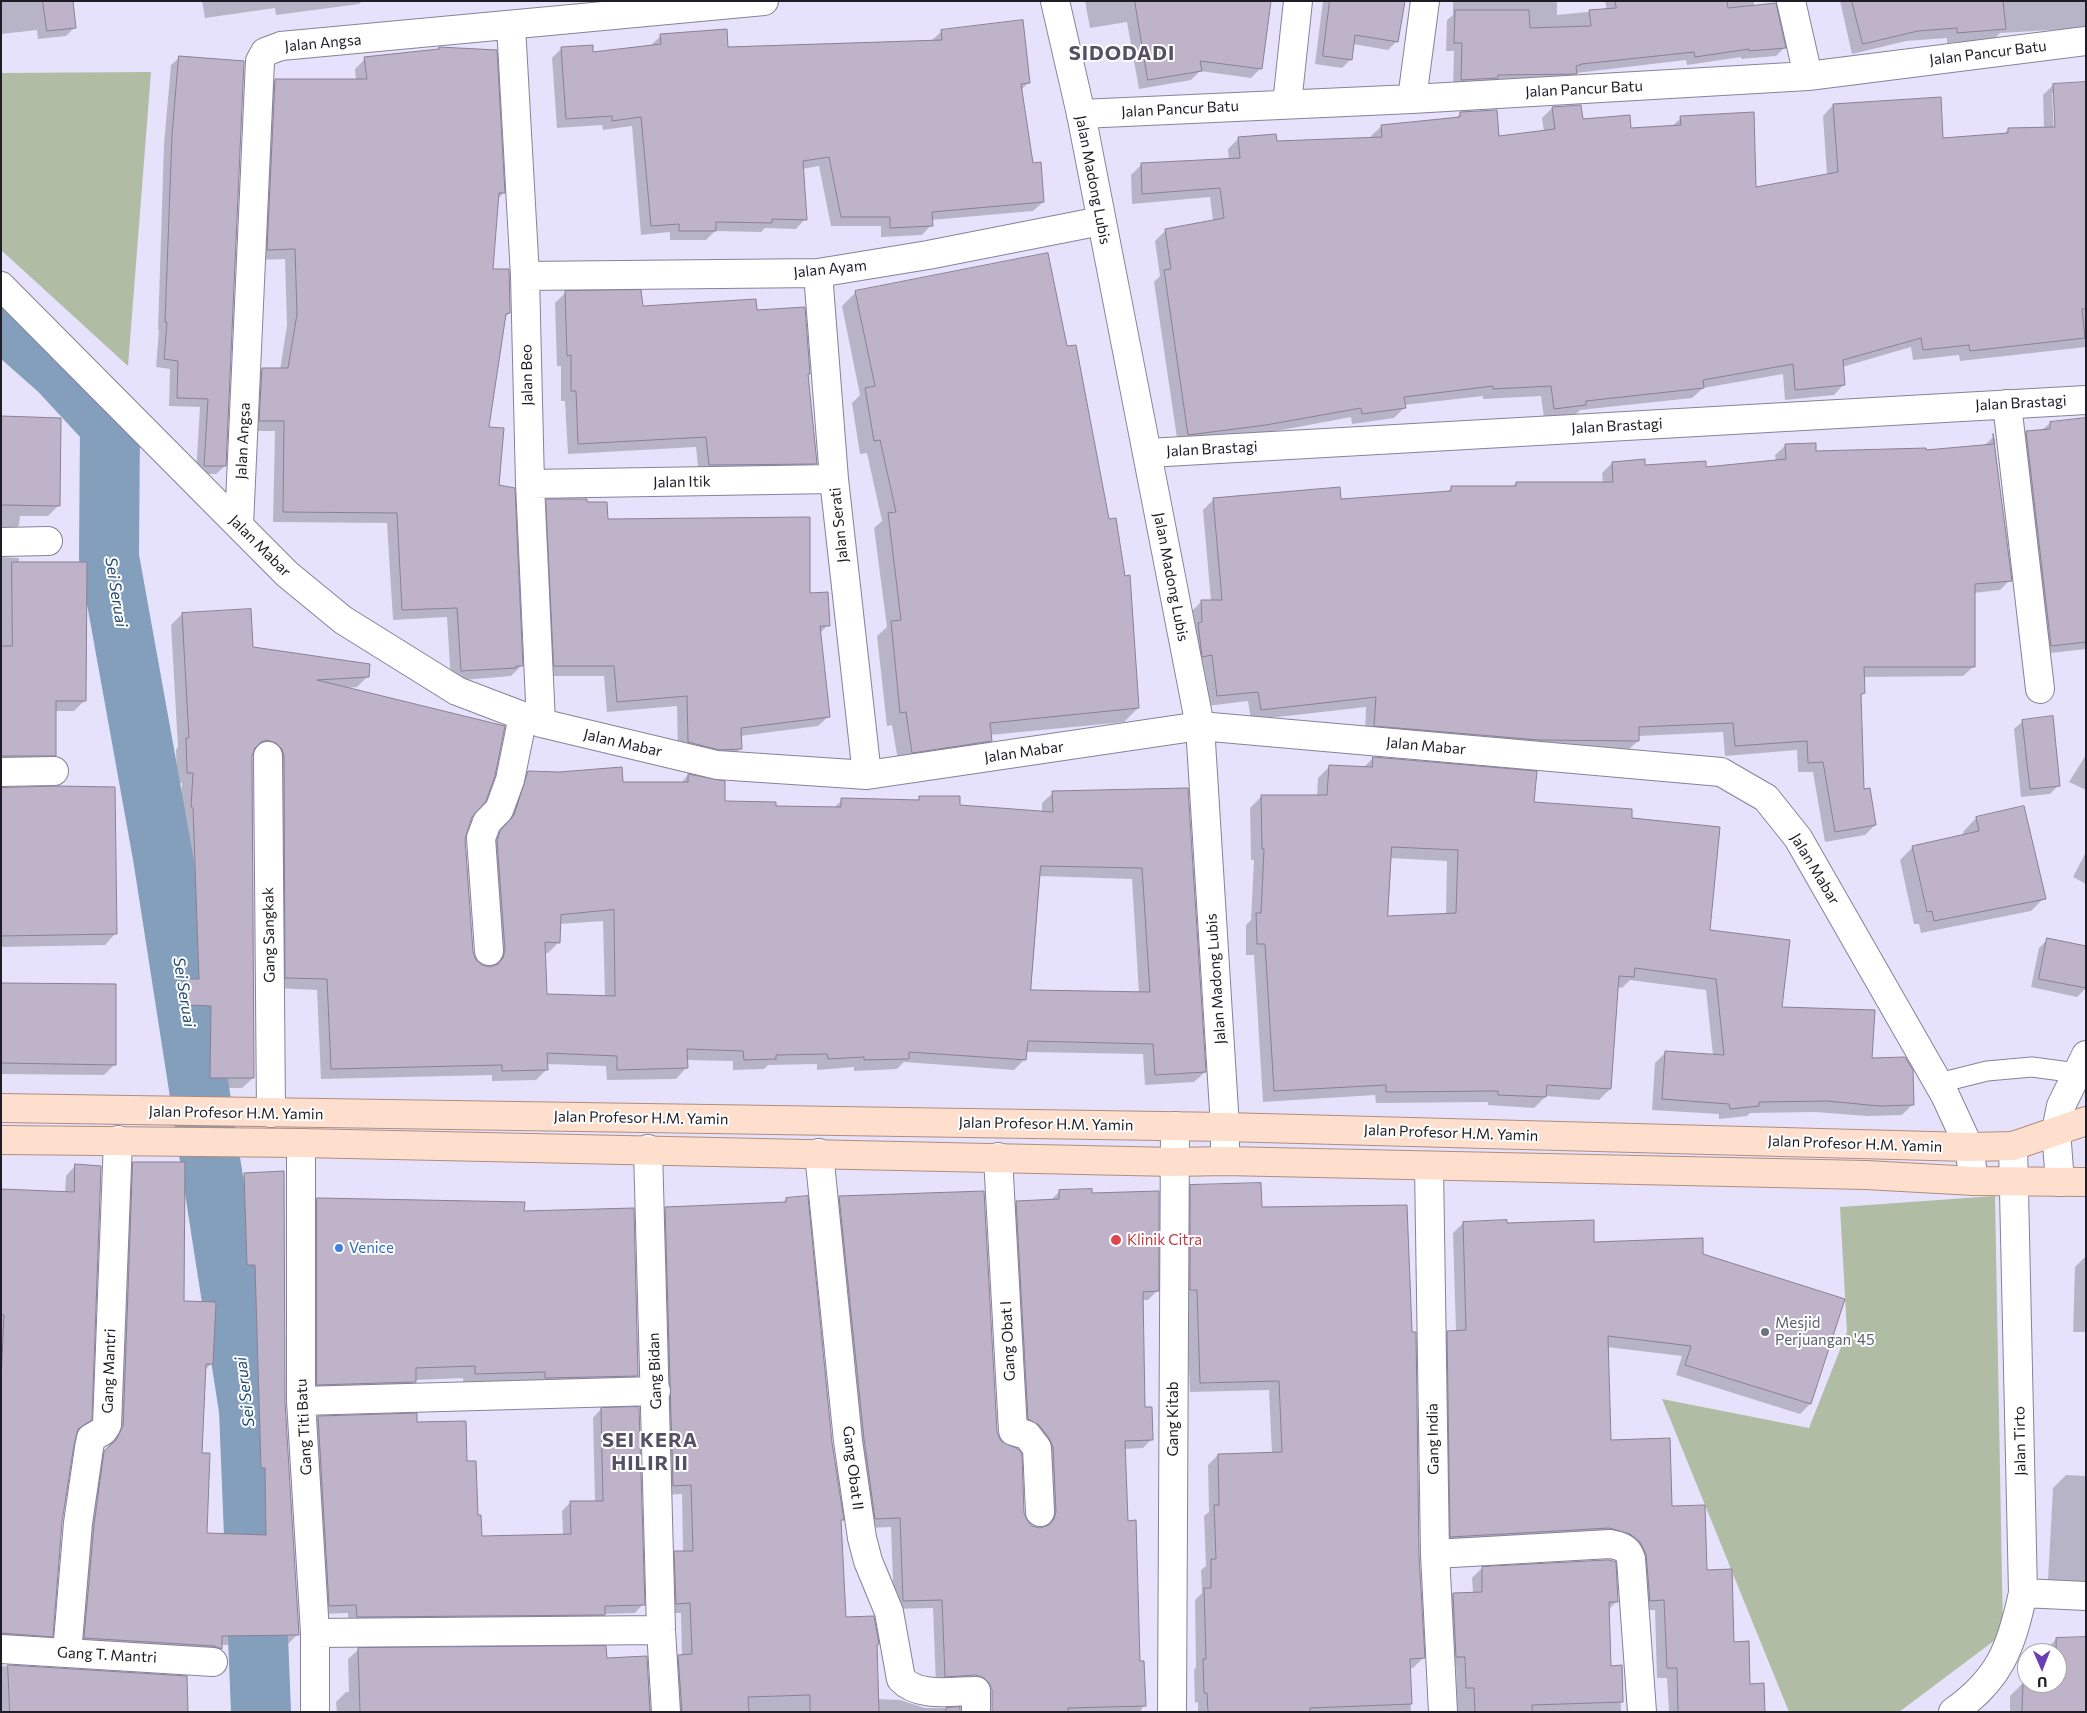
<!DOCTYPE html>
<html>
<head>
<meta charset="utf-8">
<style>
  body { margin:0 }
  #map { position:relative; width:2087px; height:1713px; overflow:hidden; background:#e7e2fb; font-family:Commissioner,sans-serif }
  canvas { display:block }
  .frame { position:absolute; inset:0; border:2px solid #1e1d25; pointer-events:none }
  .north { position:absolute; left:2017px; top:1643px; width:50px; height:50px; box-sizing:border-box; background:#fff; border:1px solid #a5a5a8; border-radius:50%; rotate:179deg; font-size:14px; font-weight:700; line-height:20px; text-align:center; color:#1e1d25 }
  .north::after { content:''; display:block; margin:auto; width:18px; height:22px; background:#6c3eb6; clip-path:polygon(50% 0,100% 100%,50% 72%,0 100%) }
</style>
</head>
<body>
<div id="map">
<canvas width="2087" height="1713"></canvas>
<div class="frame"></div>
<div class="north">U</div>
</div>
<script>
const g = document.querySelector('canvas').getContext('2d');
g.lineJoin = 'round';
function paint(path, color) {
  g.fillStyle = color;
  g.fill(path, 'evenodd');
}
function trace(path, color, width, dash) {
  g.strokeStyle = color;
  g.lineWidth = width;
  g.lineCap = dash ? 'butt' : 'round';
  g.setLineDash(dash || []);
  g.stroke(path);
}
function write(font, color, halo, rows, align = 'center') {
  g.font = font + ' Commissioner,sans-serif';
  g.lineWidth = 4;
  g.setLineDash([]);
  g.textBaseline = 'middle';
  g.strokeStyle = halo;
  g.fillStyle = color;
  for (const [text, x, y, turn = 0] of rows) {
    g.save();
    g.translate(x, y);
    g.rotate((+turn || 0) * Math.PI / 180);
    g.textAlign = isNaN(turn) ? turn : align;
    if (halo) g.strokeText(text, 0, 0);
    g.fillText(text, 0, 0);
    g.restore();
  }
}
paint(new Path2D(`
  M151,72L128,366L1,250V73Z
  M1995,1196L2003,1634L1899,1712H1789L1662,1399L1809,1428L1847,1332L1840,1207Z`), '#b0bda4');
paint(new Path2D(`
  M1,1H71L75,27L66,36L38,39L37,30L1,34Z
  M202,1H362L359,4L276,15L275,8L205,18Z
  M1085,1H1270L1260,69L1251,78L1200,71L1191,80L1139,89L1127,22L1090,28Z
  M1323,1H1404L1397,41L1388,50L1353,44L1351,59L1342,68L1315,64Z
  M1453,1H1557V15L1607,10L1605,1H1754V6L1784,48L1776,56L1741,59V57L1687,65L1686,60L1576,73L1567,82L1453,89L1454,51H1446L1447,20L1453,15Z
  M1840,1H2086V28L2000,33L1994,39L1947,43V38L1906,41L1852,54Z
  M942,31L1029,82L1021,90L1032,164L1043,202L1033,211L931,220V225L922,235L881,237V226H831L819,166L802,169L805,219L796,229L765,228L761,232L715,231L706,240H670V232L641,235L632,126L603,130L602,125L557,128L552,58L562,48L592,53L651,45L661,36L727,49L932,40Z
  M180,57L225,466L216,474H196L200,407L169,406L170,369L156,367L159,330H158L164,144L171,65Z
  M365,59L503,193L498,199L492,270L509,313L504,318L488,428L498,486L521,666L511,676L451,681L447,617L393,620L387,523L273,522L275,431H250L252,380L262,370H280L287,325L285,259L257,260L265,90L275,80H356L355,69Z
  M2086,83V347L1960,361L1959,355L1913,360L1911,347L1842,367L1844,384L1834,395L1785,400L1783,374L1703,388L1692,398L1580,410L1575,415L1544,418L1541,396L1483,399V396L1404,405V408L1394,418L1352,424L1351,417L1255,435L1178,445L1154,282L1160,276L1155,241L1165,231L1213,221L1210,197L1132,204L1131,175L1141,165L1229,160L1228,149L1238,139L1276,142L1372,139L1371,136L1382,126L1455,119L1461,113L1498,138L1544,132L1542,118L1552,108L1582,120L1630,130L1671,127L1681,118L1754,188L1827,175L1823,116L1833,105L1940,99L1942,140L2003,135L2008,130L2044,128L2043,95L2053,85ZM2052,93H2054L2056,133H2054Z
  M566,292L642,308L756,312L809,373L807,375L815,463L805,474L699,476L696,447L568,454L565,401H561V366H557L555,303Z
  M856,292L1138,708L1124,722L990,735L991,740L977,754L899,766L892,725L887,726L877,636L887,627L874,528L882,521L867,453L860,454L852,403L860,395L842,306Z
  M1,417L59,505L48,516H20L19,525L9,536L1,537Z
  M2086,419V649L2042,654L2018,441L2026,432L2042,430L2050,423Z
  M1994,436L2010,580L2000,590L1973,593L1974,666L1963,676L1863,677L1864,693L1860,697L1863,791L1875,825L1865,835L1825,842L1813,772H1798L1797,750L1725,756L1723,732L1638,736V741L1627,751L1365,736L1366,707L1251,720L1248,701L1207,706L1203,665L1193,666L1192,611L1202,601H1211L1203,510L1213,500L1340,501L1446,493L1451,488L1512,487L1516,483H1603L1602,473L1612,463L1705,469L1776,462L1775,455L1786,445L1815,452L1925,451L1985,445Z
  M547,501L586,504L607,520L809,594L828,625L819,634L829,716L818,726L740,736V749L730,759L678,752L677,706L607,712L604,676H544L536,511Z
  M1,557L19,558V564L85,700L74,711H55V755L44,766L1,768Z
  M182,614L252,648L368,676L357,687L347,688L471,816L464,839L472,952L475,961L482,966L490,968L493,967L494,961L490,843L503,827L517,783L528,772L622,783H681L688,775L724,802L774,807L834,808L842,800L916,801L919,798L959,806L1042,812V803L1053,793L1187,789L1205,1072L1194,1082L1145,1085L1143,1054L1026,1052L1025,1059L1014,1070L904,1062L897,1069L854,1071V1067L817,1070V1064L768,1065L764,1069L733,1070V1061L686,1060V1068L676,1079L607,1080L606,1066L546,1064L547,1069L536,1080L492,1081V1075L321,1079L317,990L275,988L256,751L252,752L251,756L253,1078L242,1088H200L201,1016H176L177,991L188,979L183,818H180L182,783H177L176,750L178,747L171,625ZM1039,876L1132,879L1139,993L1030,991ZM603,921L605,997L545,995L544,953H548L559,942V924Z
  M2023,721L2059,785L2050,794L2021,797L2014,729Z
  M2086,755V790L2069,782Z
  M1373,758L1533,803L1630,819L1708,931L1780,1008L1871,1060L1913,1104L1902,1115L1867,1116L1815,1112L1750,1113L1747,1116L1719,1119V1114L1652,1110L1655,1063L1666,1052L1713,1055L1706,990L1630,980L1622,988L1617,987L1610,1089L1599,1100L1546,1096L1534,1108L1488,1105V1102L1376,1103L1375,1095L1263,1102L1254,955H1246V925L1251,920L1254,860H1251L1250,808L1261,797L1317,796L1318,778L1329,767L1363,768ZM1390,858L1447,861L1446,914L1387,917Z
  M1,789L115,934L105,945L1,947Z
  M1976,818L2044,898L2031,911L1921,933L1919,924H1914L1900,860L1913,847L1964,836L1963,832Z
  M2085,854H2086V884L2073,877Z
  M2047,940L2086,948V988L2077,997L2031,987L2039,948Z
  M1,984L115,1064L104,1075L1,1074Z
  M133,1164L183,1302L212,1363L204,1371L200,1454L205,1534L257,1536L256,1477H252L246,1274H238L235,1184L245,1174L284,1402L298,1634L288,1644L221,1645L220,1648L211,1658L75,1648L95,1462L107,1450L113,1436L123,1173Z
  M75,1166L90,1419L76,1432L61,1522L52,1636L42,1646L1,1643V1191L65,1193L66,1176Z
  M1191,1186L1261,1208L1418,1555L1423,1658L1413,1668H1409L1411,1712H1198V1702L1195,1703L1194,1670L1196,1667L1195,1600L1202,1593L1201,1570L1206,1566L1204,1516L1209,1512L1208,1465L1218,1455L1272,1453L1269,1390L1190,1392L1181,1196Z
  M1060,1191L1091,1194L1157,1291L1148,1300H1142L1144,1409L1152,1439L1143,1448L1124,1449L1127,1522L1144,1705L1140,1712H1024L1018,1673L970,1675L961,1684L936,1685L933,1608L894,1609L891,1527L866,1528L830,1206L840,1197L996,1432L1026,1521L1032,1527L1040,1529L1046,1527L1047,1522L1019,1428L1007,1211L1017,1202L1050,1201Z
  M317,1199L523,1212L637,1375L625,1387L464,1386L463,1378L415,1380L403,1394L305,1396V1211Z
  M786,1199L831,1443L842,1519L840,1521L845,1618L875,1646L877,1699L900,1700L925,1708H959L960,1712H672L669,1666L679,1656H682L681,1613H666L665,1562L675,1552H683L682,1494L663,1495L656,1218L666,1208L782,1204Z
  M1463,1223L1506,1225L1593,1243L1702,1255L1810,1404L1800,1414L1676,1375L1682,1356L1607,1347L1610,1441L1671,1507L1706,1571L1749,1685L1764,1712H1669L1667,1678H1657L1655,1610H1640L1632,1555L1441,1547L1438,1342L1448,1332H1456L1453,1233Z
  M2086,1256V1332H2073L2075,1267Z
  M601,1409L643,1604L635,1613L604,1614L596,1623L349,1625L348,1613L321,1614L310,1426L318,1417L415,1424L466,1462L481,1538L563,1535L562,1511L570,1503L595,1502L593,1418Z
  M2066,1475L2086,1476V1583L2048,1580L2053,1488Z
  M1482,1568L1617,1601L1608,1610L1610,1667L1620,1666L1621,1712H1457L1456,1666L1446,1667L1443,1604L1453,1594L1473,1593L1472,1578Z
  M2056,1639L2086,1712H2010V1696L2023,1683H2057V1653H2044Z
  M358,1650L606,1659L646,1658L651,1712H337L336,1702L346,1692H349L348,1659Z
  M1,1666L185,1677L187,1712H1Z`), '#0003');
trace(new Path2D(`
  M1,319L60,371L110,425L109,557L163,857L249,1410L261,1712`), '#839fbc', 60);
const building = new Path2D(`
  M43,1H73L76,28L47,31Z
  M1135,1H1271L1262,69L1200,61L1202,71L1148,80Z
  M1330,1H1405L1398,42L1355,35L1352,60L1323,56Z
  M1615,1H1727L1728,8L1776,3L1786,48L1749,51V49L1695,57L1694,52L1582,64L1576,66L1577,74L1498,75V78L1461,80L1462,43H1454L1455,10H1529L1530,28L1591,26L1589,10L1616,8Z
  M1852,1H2003L2006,29L1957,33V28L1918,31L1863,44Z
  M1023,20L1030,83L1021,84L1033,163L1041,162L1044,202L932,212L933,226L890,228V217H841L829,157L803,161L807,220L772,219V223L716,222V231H679V224L651,226L641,117L612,121V116L566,119L561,47L593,45V52L661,44L660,34L727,29L728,47L942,40L941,30Z
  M439,47L497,50L505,193H499L493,269H509L510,313L506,314L489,427L504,428L499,485L515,488L523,666H516V668L461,671L457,608L402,610L397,513L283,512L284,421H259L262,368H288L297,314L295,249L267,250L275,79H367L364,57L439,49Z
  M179,56L244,61L226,466H204L208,399L177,398L178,361L164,359L167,322H165L172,135Z
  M2086,82V309H2082L2085,338L1970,351L1969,345L1923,350L1921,338L1843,360L1845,385L1795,390L1793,364L1703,380L1704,388L1586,401V405L1554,409L1551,386L1493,389V386L1404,397L1406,408L1362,414L1361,408L1266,425L1188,435L1164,270L1171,269L1165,229L1224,218L1220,188L1142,194L1141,163L1240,158L1238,137L1276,134L1277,141L1382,137L1381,125L1460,117V112L1497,110L1499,136L1555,129L1552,107L1581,105L1583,119L1630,115L1631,128L1681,125L1680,116L1754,112L1756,187L1838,172L1833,104L1941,97L1943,138L2008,133V128L2055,127L2053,84Z
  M1048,253L1067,346L1076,345L1109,519L1116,518L1125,576L1130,575L1139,708L990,723L992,741L912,753L906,712L900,713L891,621L901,620L888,513L896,512L880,440L874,441L865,388L875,386L855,291Z
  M641,290L643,306L756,299L757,310L805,307L810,374H808L817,464L709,465L706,437L578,444L576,391H571V355L567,356L565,291Z
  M1,416L61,418L60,506L1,505Z
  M2086,418V642L2051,646L2026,431L2050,429V422Z
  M1993,434L2012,581L1975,584V667H1864L1865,693L1861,694L1864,789L1870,788L1876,825L1835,832L1823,762L1808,763L1807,741L1735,746L1733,723L1639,727V741L1539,740L1374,726L1376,697L1261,710L1258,692L1217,696L1212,655L1202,657L1198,623L1202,622L1201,600H1222L1213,498L1340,487L1341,499L1451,491V486H1516V482H1613L1612,462L1645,459V465L1706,461V467L1786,459L1785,444L1816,443V451L1926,448V450L1994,444Z
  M546,499H587V502H607L608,519L810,517V593L828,592L830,626H820L830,717L741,728L742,749L719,750L688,742L687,696L617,702L614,666H554Z
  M12,562H87L86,701H56V756H1V646H12Z
  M251,609L253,647L370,664L369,677L317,680L505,726L495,776L486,801L472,817L465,839L473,952L476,960L482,965L490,967L498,964L503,958L505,950L497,840L500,831L514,815L528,771L559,772L622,767L623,782H688V774L725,781V801L776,802V806L841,807V798L919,800V796H960V805L1053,812L1052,791L1188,788L1206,1072L1155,1075L1153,1044L1028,1041L1026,1060L909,1052V1059L864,1060V1057L828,1059L827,1054L776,1055V1059L744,1060L743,1051L687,1049L688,1068L617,1070V1056L547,1053L548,1070L502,1071V1065L331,1069L327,979L285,978L284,756L282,749L276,743L267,740L261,742L255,748L252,756L254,1078H210L211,1006L186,1005L187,979H199L193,808L191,807L193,773H187L186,738H189L182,613ZM1041,866L1142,868L1150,992L1031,990ZM614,910L615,996L547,994L545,942L560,943L561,915Z
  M2053,716L2060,786L2030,789L2022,720Z
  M1373,757L1537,771L1534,802L1632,809V818L1720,827L1710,930L1790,940L1782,1007L1875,1010L1872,1058L1905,1057L1913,1070L1914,1105L1879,1106L1827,1101L1759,1102V1106L1730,1109L1729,1104L1662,1099L1665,1051L1724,1055L1716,979L1635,968L1634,977L1619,976L1611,1089L1547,1085L1546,1097L1498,1095V1091L1386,1092V1085L1274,1091L1265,944H1257L1256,913H1261L1264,849H1262L1261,795H1327L1329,765L1372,767ZM1392,847L1458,850L1456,913L1388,916Z
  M56,786L115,787L117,934L1,936V788Z
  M2024,806L2046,899L1934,921L1932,911L1927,912L1912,846L1979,831L1976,817Z
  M2047,938L2086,946V988L2039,979Z
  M1,983L116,984V1065L1,1063Z
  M133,1162H185L184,1301L216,1302L213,1364H206L202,1453H210L207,1533L266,1535L265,1468H261L255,1265H247L244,1173L284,1171L285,1402L299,1635L222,1636V1649L214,1646L84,1638L94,1525L104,1451L116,1440L123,1426Z
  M75,1164L101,1166L92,1420L78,1429L74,1445L62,1522L53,1637L1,1633V1380L4,1315H1V1189L74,1192Z
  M1261,1183L1262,1207L1407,1205L1412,1332H1416L1419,1555L1425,1658L1410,1659L1412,1704L1310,1708V1712H1208L1207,1693H1204L1203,1659H1206L1204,1588H1211V1559H1216L1214,1505H1219L1218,1454L1282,1452L1279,1381L1200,1383L1197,1290H1190V1185Z
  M1092,1189V1193L1159,1191V1291L1143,1292L1145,1407H1152L1153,1440L1125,1441L1128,1521L1136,1520L1140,1661H1144L1146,1706L1068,1708V1712H992V1690L989,1683L984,1678L976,1675L945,1677L942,1600L903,1601L900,1518L875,1519L864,1439L839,1196L984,1191L997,1432L1001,1441L1018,1449L1022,1454L1024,1513L1027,1520L1032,1526L1040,1528L1049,1525L1054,1519L1056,1512L1053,1447L1049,1438L1039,1425L1028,1419L1016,1201L1059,1199V1190Z
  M808,1196L832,1443L844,1520H841L846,1617L874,1616L879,1644L877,1645L879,1712H810V1695L748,1697L749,1712H682L678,1655L692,1654L690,1603L676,1604L674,1551H693L691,1485L673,1486L665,1207L786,1202V1198Z
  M317,1198L525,1202L524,1211L634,1208L638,1376L545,1378V1372L475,1374V1366L416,1368V1382L317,1385Z
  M1507,1220V1223L1594,1220V1242L1703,1238V1254L1845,1299L1811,1404L1685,1365L1691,1346L1608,1336L1611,1440L1670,1438L1672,1506L1705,1505L1707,1570L1732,1569L1734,1642L1749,1641L1750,1684L1764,1683L1765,1712H1678L1677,1668H1667L1664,1600L1650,1601L1646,1554L1640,1542L1630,1534L1609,1528L1450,1537L1447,1331L1466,1330L1463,1222Z
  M639,1407L645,1605L605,1606V1615L357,1617L356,1605L329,1606L318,1416L417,1413V1422L466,1421L467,1461H476L478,1515H481L482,1536L571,1534L570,1501H603L601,1408Z
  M1609,1560L1616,1562L1618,1602H1609L1611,1666L1622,1665L1623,1702L1532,1705V1712H1475L1474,1688H1466L1465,1657H1456L1453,1593L1482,1592V1567Z
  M2086,1637V1712H2022L2023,1682L2057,1683L2056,1638Z
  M606,1646L607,1658L647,1656L650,1712H360L358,1648Z
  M8,1665L187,1676L188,1712H10Z
  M960,1707V1712H946V1708Z`);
paint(building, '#beb3c9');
trace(building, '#8a8095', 1);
const service = new Path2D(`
  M1939,1083L1987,1071L2032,1067L2077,1073`);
const minor = new Path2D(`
  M1791,1L1808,76
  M511,26L525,276L530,484L541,723
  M1412,99L1425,1
  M1287,104L1298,1
  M1081,114L1412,99L1808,76L2086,41
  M818,273L834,479L867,775
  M525,276L818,273L928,255L1101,221
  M1,286L287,574L343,620L457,691L541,723L717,765L867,775L1200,726
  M2007,404L2040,689
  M1148,453L2086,400
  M530,484L834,479
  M239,525L260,61L265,52L281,46L764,1
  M1,542L48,541
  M268,756L271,1113
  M1,772L54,771
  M489,951L481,838L487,822L499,810L510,780L523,716
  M301,1143V1401L315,1633V1712
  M648,1149L661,1630L666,1712
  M819,1153L848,1441L862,1538L868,1561L889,1612L901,1679C919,1698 952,1691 976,1691V1712
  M998,1157L1013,1431L1027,1435L1037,1448L1040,1512
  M1429,1166L1435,1554L1443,1712
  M301,1401L656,1391
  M1435,1554L1610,1544C1621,1546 1628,1548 1631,1559L1642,1712
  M2023,1593L2086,1596
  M315,1633L661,1630
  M1,1649L213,1662
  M67,1653L78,1523L89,1448L91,1438L103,1431L107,1425L118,1140
  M1172,1712L1175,1126
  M1953,1712C2000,1679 2011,1648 2023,1593L2013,1146`);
const tertiary = new Path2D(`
  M1055,1L1081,114L1200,726L1225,1127V1161
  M1200,726L1721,772L1766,798L1798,838L1945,1095L1969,1147L1974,1181
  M2060,1182L2056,1131L2061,1106L2086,1055`);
const primary = new Path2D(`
  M1,1108L1225,1127L1969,1147L2013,1146L2086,1121
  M1,1140L301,1143L1174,1162L1225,1161L1866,1175L1974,1181L2086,1182`);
trace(service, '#868298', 21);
trace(minor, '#868298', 30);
trace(tertiary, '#868298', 30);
trace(primary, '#b08d7d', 30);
trace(service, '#fff', 19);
trace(minor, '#fff', 28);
trace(tertiary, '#fff', 28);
trace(primary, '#fedfcd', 28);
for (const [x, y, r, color] of [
  [1116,1240,6,"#e0444e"],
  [339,1248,5,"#3f7fe0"],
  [1765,1332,5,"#6b7280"]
]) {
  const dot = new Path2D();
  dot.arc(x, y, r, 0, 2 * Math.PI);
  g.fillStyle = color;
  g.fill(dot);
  trace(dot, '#fff', 2);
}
write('15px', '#1e1d25', '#fff', [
  ["Jalan Angsa",323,43,-5],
  ["Jalan Pancur Batu",1988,53,-7],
  ["Jalan Pancur Batu",1584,89,-3],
  ["Jalan Pancur Batu",1180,109,-3],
  ["Jalan Madong Lubis",1093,180,79],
  ["Jalan Ayam",830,269,-6],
  ["Jalan Beo",527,375,-91],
  ["Jalan Brastagi",2021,403,-3],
  ["Jalan Brastagi",1617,426,-3],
  ["Jalan Angsa",243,441,-87],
  ["Jalan Brastagi",1212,449,-3],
  ["Jalan Itik",682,482,-1],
  ["Jalan Serati",839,525,-96],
  ["Jalan Mabar",260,546,45],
  ["Jalan Madong Lubis",1171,577,79],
  ["Jalan Mabar",623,743,13],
  ["Jalan Mabar",1426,746,5],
  ["Jalan Mabar",1024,752,-8],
  ["Jalan Mabar",1815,869,59],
  ["Gang Sangkak",269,935,-91],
  ["Jalan Madong Lubis",1216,979,-94],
  ["Jalan Profesor H.M. Yamin",236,1113,1],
  ["Jalan Profesor H.M. Yamin",641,1118,1],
  ["Jalan Profesor H.M. Yamin",1046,1124,1],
  ["Jalan Profesor H.M. Yamin",1451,1133,2],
  ["Jalan Profesor H.M. Yamin",1855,1144,2],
  ["Gang Obat I",1008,1341,-93],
  ["Gang Mantri",109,1371,-88],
  ["Gang Bidan",655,1371,-92],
  ["Gang Kitab",1173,1419,-90],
  ["Gang Titi Batu",304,1427,-93],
  ["Gang India",1433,1439,-91],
  ["Jalan Tirto",2020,1441,-91],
  ["Gang Obat II",853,1468,83],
  ["Gang T. Mantri",107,1655,3]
]);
write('15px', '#be3a42', '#fff', [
  ["Klinik Citra",1127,1240]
], 'left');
write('15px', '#366cbe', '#fff', [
  ["Venice",349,1248]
], 'left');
write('15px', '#5b616d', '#fff', [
  ["Mesjid",1775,1323],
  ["Perjuangan '45",1775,1340]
], 'left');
write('italic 16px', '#224d75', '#fff', [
  ["Sei Seruai",116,592,81],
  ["Sei Seruai",184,992,81],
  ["Sei Seruai",245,1392,-97]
]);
g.letterSpacing = '1px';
write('bold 20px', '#555165', '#fff', [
  ["SIDODADI",1122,53],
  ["SEI KERA",650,1440],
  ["HILIR II",650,1463]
]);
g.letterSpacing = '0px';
</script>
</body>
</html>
